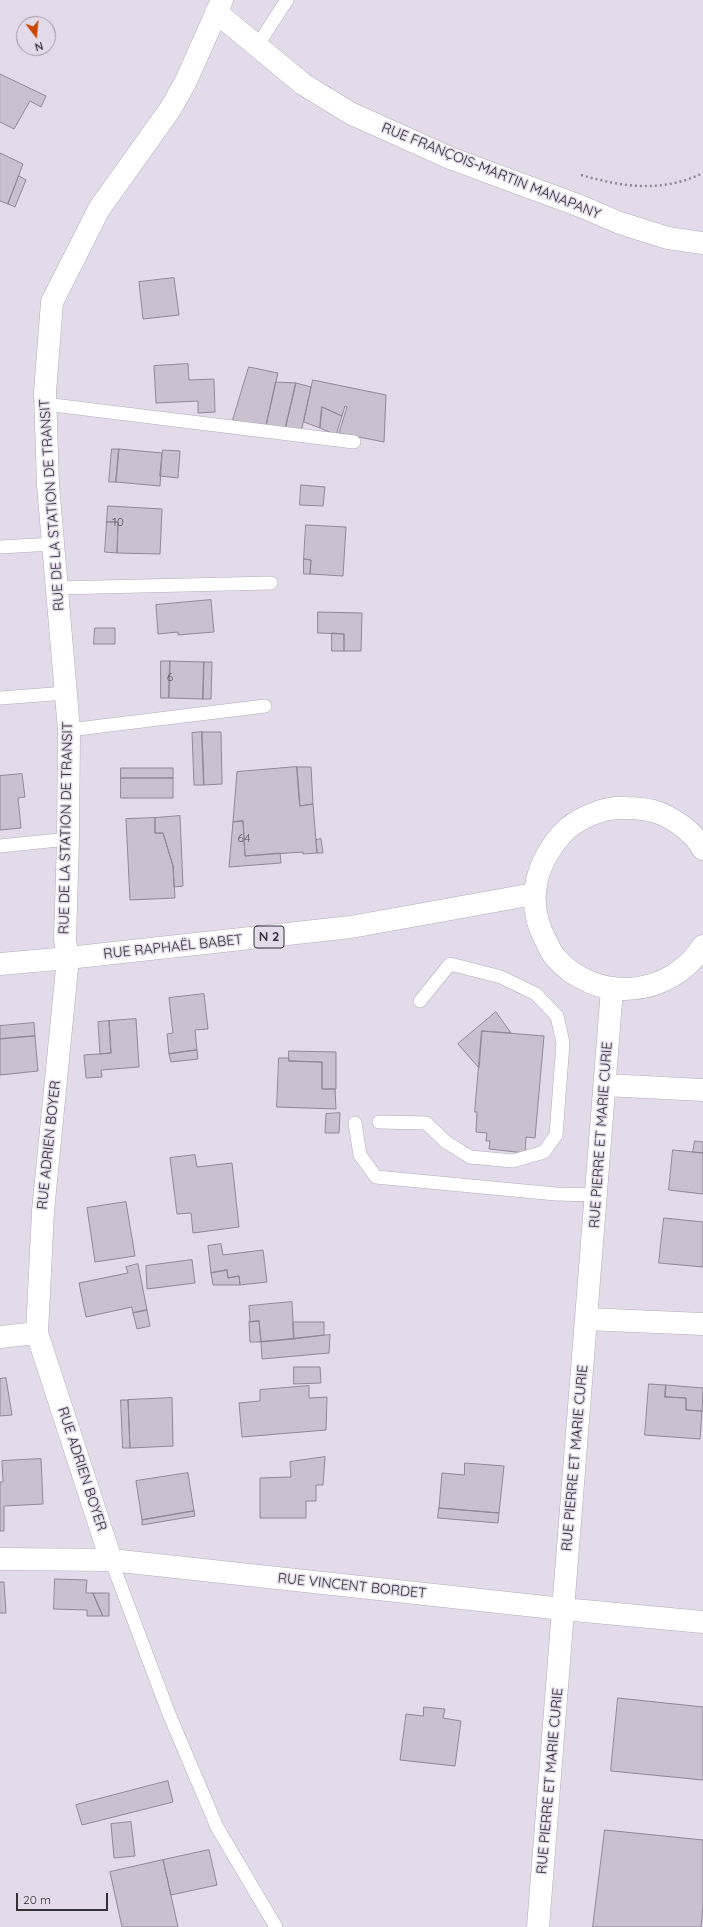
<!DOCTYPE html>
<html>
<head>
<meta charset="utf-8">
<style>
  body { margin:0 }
  #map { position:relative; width:703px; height:1927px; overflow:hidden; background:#e3dbe9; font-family:Quicksand,sans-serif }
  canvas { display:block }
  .north { position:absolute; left:16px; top:16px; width:40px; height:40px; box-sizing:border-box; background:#e3dbe9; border:1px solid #9d97a2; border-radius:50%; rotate:164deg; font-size:11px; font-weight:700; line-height:16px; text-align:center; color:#343137 }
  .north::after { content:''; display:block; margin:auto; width:14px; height:18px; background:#cb4600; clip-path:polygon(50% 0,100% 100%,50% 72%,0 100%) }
  .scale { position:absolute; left:16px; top:1893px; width:92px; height:18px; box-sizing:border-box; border:2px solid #343137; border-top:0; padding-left:5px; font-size:12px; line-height:14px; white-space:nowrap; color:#343137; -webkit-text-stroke:3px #e3dbe9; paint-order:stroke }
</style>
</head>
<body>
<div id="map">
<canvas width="703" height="1927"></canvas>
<div class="north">N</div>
<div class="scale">20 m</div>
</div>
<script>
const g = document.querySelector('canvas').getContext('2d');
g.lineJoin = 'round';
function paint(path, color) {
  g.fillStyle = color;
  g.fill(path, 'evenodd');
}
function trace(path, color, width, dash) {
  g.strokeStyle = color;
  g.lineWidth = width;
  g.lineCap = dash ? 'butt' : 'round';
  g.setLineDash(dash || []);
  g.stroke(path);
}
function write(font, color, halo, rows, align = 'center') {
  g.font = font + ' Quicksand,sans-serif';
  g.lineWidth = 3;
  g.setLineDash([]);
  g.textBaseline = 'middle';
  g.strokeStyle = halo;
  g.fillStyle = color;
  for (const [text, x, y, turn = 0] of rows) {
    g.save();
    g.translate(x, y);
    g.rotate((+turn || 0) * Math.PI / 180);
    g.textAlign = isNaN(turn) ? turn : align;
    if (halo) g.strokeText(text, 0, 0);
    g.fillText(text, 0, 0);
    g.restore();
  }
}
const building = new Path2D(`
  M0,74L46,96L41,107L30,101L14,129L0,122Z
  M0,153L23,164L8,204L0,201Z
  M19,176L26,180L15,207L8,204Z
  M174,278L179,315L143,319L139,282Z
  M188,364L189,380L214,379L215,412L198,413V401L156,403L154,366Z
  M249,367L278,373L265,430L233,420Z
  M313,380L386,395L384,442L339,433L347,407L345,406L342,416L322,407L320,428L304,422Z
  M276,382L296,383L285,430L266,427Z
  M296,383L311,387L301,432L285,430Z
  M322,407L342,416L336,435L320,428Z
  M112,449H119L116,482H109Z
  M119,449L162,453L160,486L116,482Z
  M163,450L180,451L178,478L160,476Z
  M301,485L325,487L323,506L300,505Z
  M108,506L162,509L160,554L117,553L118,522H107Z
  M107,522H118L117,553L105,552Z
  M306,525L346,527L343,576L310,574L311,560L304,559Z
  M304,559L311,560L310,574H304Z
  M211,600L214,632L178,635V632L158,634L156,605Z
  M318,612L362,613L361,651H344V634L318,633Z
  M95,628H115V644H94Z
  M332,633L344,634V651H332Z
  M161,661H170L169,698H161Z
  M170,661L204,662L203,699L169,698Z
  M204,662H212L211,699H203Z
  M202,732L204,785H194L192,733Z
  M202,732H221L222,784L204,785Z
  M297,767L300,806L313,804L317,853L303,854V852L245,856L243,821L233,822L237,772Z
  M297,767H311L313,804L300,806Z
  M121,768H173V778H121Z
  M22,774L25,797L18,798L21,828L0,830V776Z
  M121,778H173V798H121Z
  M180,816L183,886L174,887L173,866L163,833H155V818Z
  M155,818V833H163L173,866L175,898L130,900L126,819Z
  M243,821L245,856L280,853L281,863L229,867L233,822Z
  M321,839L323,853H317L316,840Z
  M204,994L208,1029L195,1030L197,1050L169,1054L167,1034L173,1033L169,998Z
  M496,1012L511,1033L482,1031L479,1068L458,1044Z
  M136,1019L139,1067L101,1070L102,1077L86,1078L84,1055L111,1053L109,1021Z
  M109,1021L111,1053L100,1054L98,1022Z
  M34,1023L35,1036L0,1039V1026Z
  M482,1031L544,1036L535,1138L526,1137L525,1153L489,1149L490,1141H486L487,1133L476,1132L477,1112H475Z
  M35,1036L38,1071L0,1075V1039Z
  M197,1050L198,1059L171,1062L169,1054Z
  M289,1051L336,1052V1089H322V1062L289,1061Z
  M279,1058H289V1061L322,1062V1089H335L336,1109L277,1107Z
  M340,1113L339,1133H325L326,1114Z
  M695,1141L703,1142V1153L693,1152Z
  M673,1150L703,1153V1194L669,1190Z
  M195,1155L197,1167L232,1163L239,1227L193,1233L191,1213L177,1214L170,1158Z
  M126,1202L135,1256L95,1262L87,1208Z
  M664,1218L703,1222V1267L659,1263Z
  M221,1244L223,1255L263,1250L267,1282L240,1285L239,1276L228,1278L227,1270L211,1273L208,1246Z
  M192,1260L195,1283L147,1289L146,1266Z
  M138,1264L147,1310L133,1313L132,1307L86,1317L79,1283L128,1273L126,1267Z
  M227,1270L228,1278L239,1276L240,1285H213L211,1273Z
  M292,1302L294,1339L261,1342L259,1321L250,1322L249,1306Z
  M147,1310L150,1326L137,1329L133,1313Z
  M259,1321L261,1342H250L249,1322Z
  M293,1322H324V1335L294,1339Z
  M330,1335L329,1353L262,1359L261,1342Z
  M294,1367H320L321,1383L294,1384Z
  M6,1378L12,1415L0,1416V1379Z
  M649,1384L666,1385L665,1397L686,1398V1410L702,1411L700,1439L645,1435Z
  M666,1385L703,1388L702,1411L686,1410V1398L665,1397Z
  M309,1386V1398L327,1397L326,1430L242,1437L239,1403L260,1401V1390Z
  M172,1398L173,1446L130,1448L128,1400Z
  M121,1400H128L130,1448H123Z
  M325,1457L323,1485H316V1501H306V1518H260V1478L291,1477L290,1462Z
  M41,1459L43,1504L4,1506V1531H0V1482H3L2,1461Z
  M465,1463L504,1466L499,1513L439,1508L442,1473L464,1475Z
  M188,1473L194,1511L142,1520L136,1481Z
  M439,1508L499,1513L498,1523L438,1518Z
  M194,1511L195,1516L142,1525V1520Z
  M55,1579L87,1580L86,1593H93L103,1616H87V1610L54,1609Z
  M0,1582H4L6,1613H0Z
  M93,1593H109V1616H103Z
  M618,1698L703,1707V1780L611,1771Z
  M424,1707L445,1709L443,1718L461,1721L455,1766L400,1760L406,1714L423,1716Z
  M168,1781L173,1802L82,1825L76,1805Z
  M131,1822L135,1856L114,1858L111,1824Z
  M605,1830L703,1840V1906L701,1927H593Z
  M209,1850L217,1885L171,1895L163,1860Z
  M163,1860L178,1927H122L110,1872Z`);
paint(building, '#c9c1cf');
trace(building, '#8f8895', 1);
const service = new Path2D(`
  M257,46L287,0
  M45,404L354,442
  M0,547L53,544
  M57,588L271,583
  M0,698L66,693
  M69,730L265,706
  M0,846L68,839
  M379,1122L426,1123L446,1142L470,1157L513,1161L544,1152L556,1135L563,1043L557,1016L536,994L501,977L450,964L420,1001
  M355,1123L360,1155L376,1177L556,1194L596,1195
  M111,1560L169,1714L217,1827L276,1927`);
const minor = new Path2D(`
  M216,12L303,84L350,113L450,158L580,206L620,223L668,238L703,243
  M605,1085L703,1090
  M586,1319L703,1324
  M0,1337L37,1333
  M0,1559L111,1560L563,1609L703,1622
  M111,1560L37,1333L43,1211L68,958L65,940L68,839L69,730L48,485L45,392L52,302L99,209L171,108L186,81L222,0
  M538,1927L612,989`);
const primary = new Path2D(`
  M703,849C694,832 671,816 653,811C645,809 635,808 626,808C604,806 575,819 561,835C534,867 526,904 546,941C549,946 551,953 555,957C596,1004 670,998 703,946
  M0,964L68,958L351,927L534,894`);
trace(service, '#b2abb8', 14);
trace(minor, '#b2abb8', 23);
trace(primary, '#b2abb8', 23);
trace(new Path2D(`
  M581,175C623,187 662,193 703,173`), '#8d8791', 2.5, [2, 3]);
trace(service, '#fff', 13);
trace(minor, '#fff', 22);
trace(primary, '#fff', 22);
write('12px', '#59555d', null, [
  ["10",118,522],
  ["6",170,677],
  ["64",244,838]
]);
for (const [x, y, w] of [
  [269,937,30]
]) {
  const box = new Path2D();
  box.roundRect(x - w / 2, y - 11, w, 22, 3);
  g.fillStyle = '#e3dbe9';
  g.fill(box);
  trace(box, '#343137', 1);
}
write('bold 13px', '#343137', null, [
  ["N 2",269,937]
]);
write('14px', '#343137', '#e3dbe9', [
  ["RUE FRANÇOIS-MARTIN MANAPANY",491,171,22],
  ["RUE DE LA STATION DE TRANSIT",52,505,-94],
  ["RUE DE LA STATION DE TRANSIT",66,828,-89],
  ["RUE RAPHAËL BABET",173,947,-6],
  ["RUE PIERRE ET MARIE CURIE",601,1135,-86],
  ["RUE ADRIEN BOYER",49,1145,-84],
  ["RUE PIERRE ET MARIE CURIE",575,1458,-85],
  ["RUE ADRIEN BOYER",82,1469,72],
  ["RUE VINCENT BORDET",352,1586,6],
  ["RUE PIERRE ET MARIE CURIE",550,1781,-85]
]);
</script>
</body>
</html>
